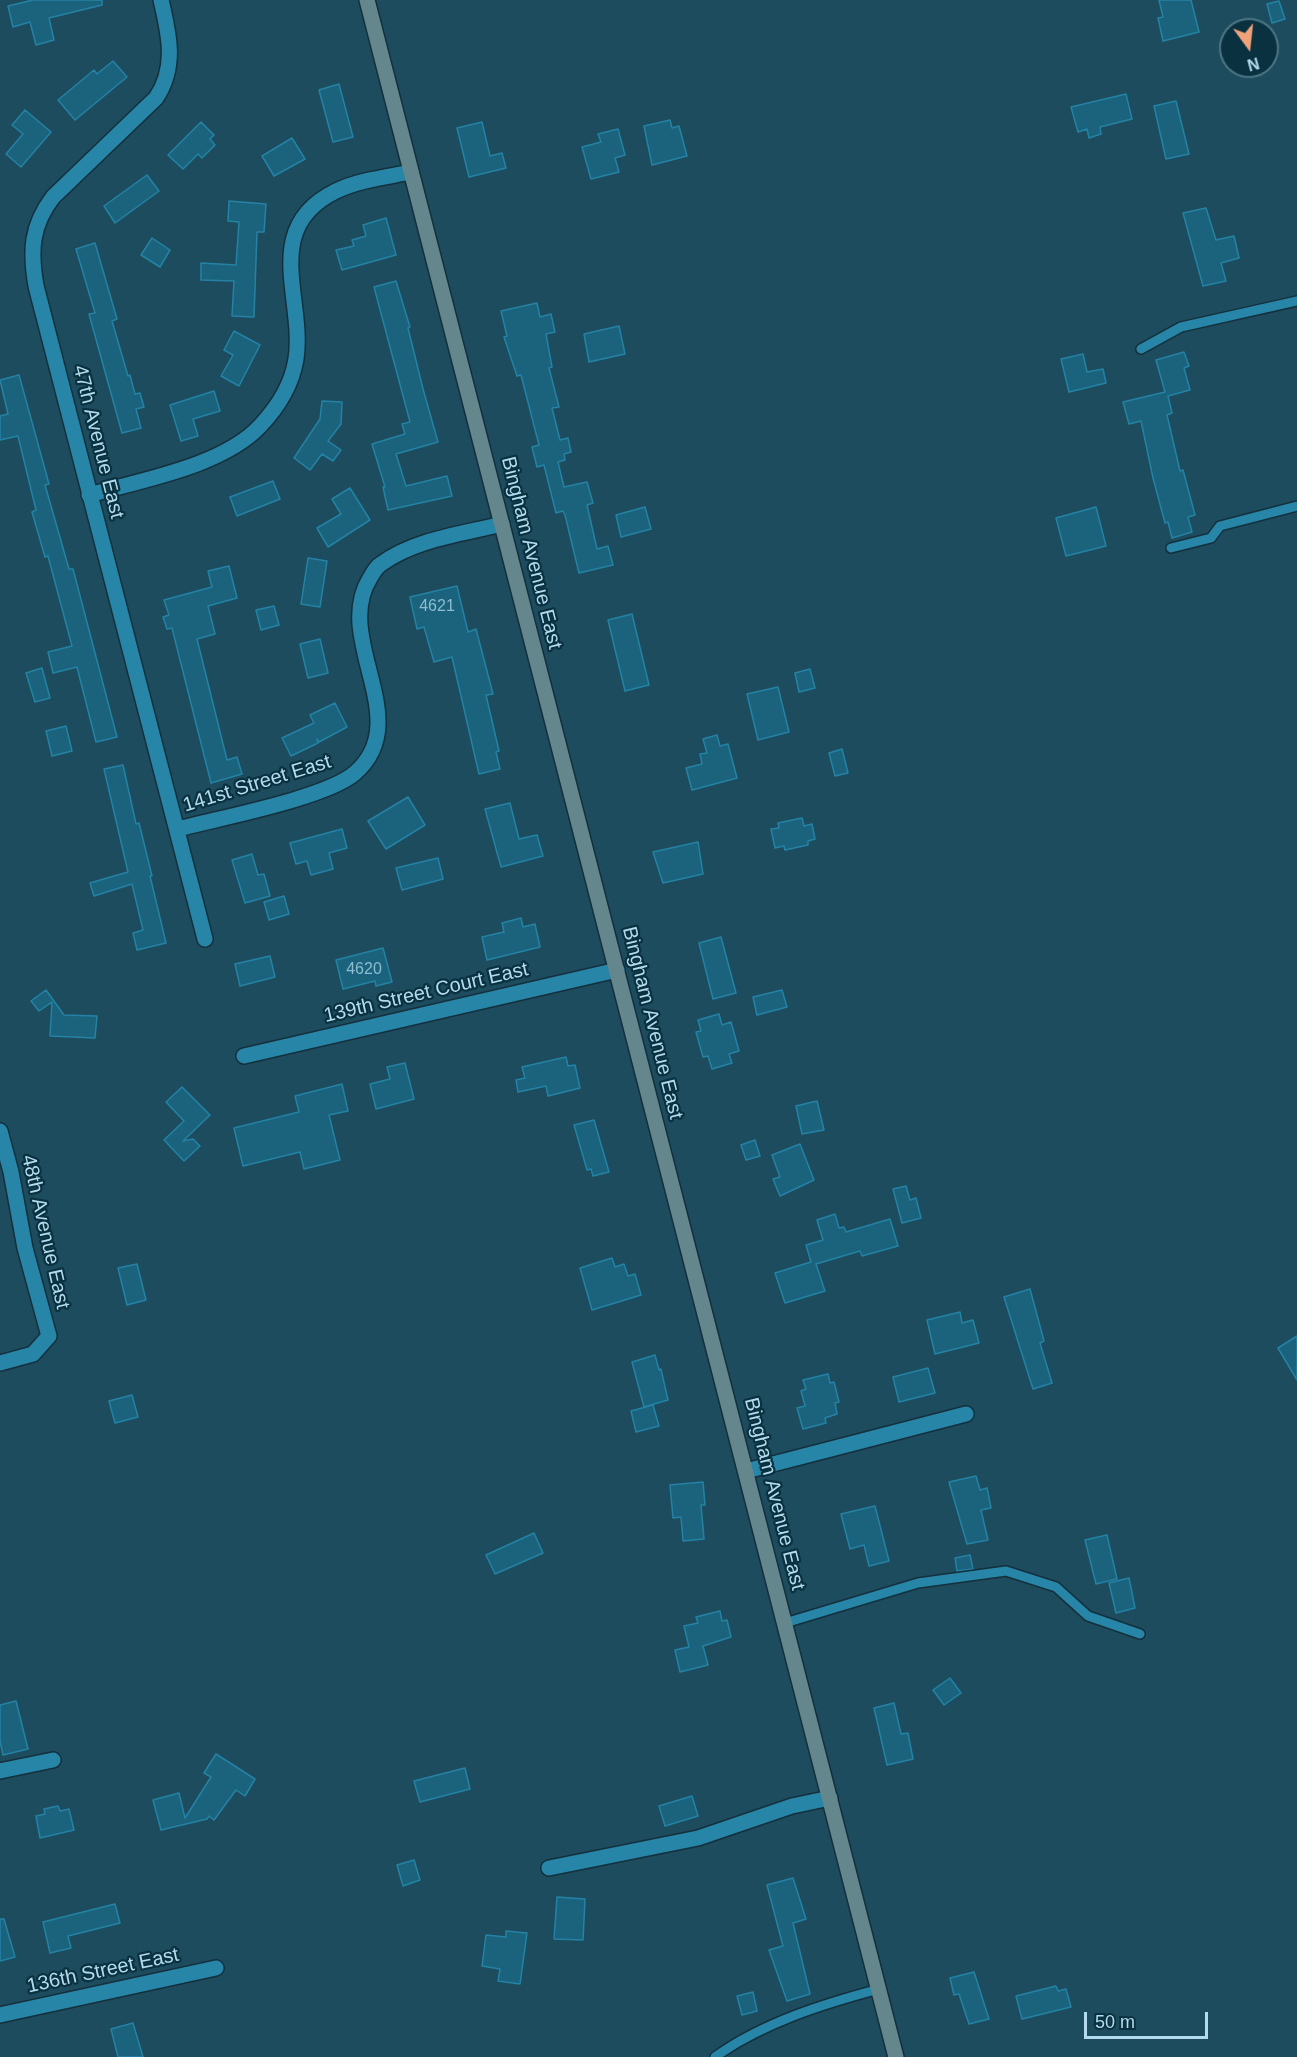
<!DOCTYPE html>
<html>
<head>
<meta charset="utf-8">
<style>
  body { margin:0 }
  #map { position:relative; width:1297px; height:2057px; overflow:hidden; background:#1d4c5f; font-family:Arial,sans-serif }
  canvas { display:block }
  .north { position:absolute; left:1219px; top:18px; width:60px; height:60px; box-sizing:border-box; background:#0a3140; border:2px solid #4d7585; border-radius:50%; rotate:165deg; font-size:16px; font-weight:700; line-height:24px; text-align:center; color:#b2dbed }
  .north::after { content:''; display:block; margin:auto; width:21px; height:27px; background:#f0a27a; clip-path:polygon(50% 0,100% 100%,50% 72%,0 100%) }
  .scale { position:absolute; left:1084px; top:2012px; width:124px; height:27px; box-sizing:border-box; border:3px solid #b2dbed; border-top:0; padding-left:8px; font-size:18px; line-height:21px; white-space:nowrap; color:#b2dbed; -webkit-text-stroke:4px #0a3140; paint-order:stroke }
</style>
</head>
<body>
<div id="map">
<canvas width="1297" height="2057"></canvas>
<div class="north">N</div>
<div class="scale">50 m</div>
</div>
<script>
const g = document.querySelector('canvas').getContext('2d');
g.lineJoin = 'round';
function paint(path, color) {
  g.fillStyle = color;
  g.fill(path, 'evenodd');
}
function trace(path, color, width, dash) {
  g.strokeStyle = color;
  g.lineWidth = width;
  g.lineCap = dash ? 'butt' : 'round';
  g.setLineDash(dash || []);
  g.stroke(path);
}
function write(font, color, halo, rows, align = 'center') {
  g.font = font + ' Arial,sans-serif';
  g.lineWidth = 4.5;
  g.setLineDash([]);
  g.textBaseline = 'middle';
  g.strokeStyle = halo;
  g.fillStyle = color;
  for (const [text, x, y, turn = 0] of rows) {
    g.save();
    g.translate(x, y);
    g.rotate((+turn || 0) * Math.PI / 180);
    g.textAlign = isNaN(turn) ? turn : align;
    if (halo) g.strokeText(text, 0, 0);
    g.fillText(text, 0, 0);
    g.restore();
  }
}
const building = new Path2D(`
  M33,0H102V5L49,18L54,40L36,45L30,22L13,27L8,6Z
  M1159,0H1191L1199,32L1163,41L1158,18L1163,17Z
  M1279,1L1285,19L1272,23L1267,4Z
  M113,61L127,77L75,120L58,100L94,70L97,74Z
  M339,84L353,137L333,142L319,90Z
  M1126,94L1132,119L1100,127L1101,134L1089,138L1087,129L1078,132L1071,107Z
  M1176,101L1189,154L1166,159L1154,106Z
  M25,110L51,132L21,167L6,154L23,134L12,125Z
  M670,120L672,128L679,126L687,156L652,165L644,126Z
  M201,122L214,135L210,139L215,145L202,158L198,154L183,169L168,155Z
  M482,122L490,156L502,153L506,168L469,177L457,128Z
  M618,129L625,155L615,158L619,172L591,179L582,147L601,142L598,134Z
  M292,138L305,159L274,176L262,156Z
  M147,175L159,191L115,223L104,206Z
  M229,201L266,204L264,232H257L254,317L232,316L234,281L201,280V263L236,265L239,222L228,221Z
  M1206,208L1216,240L1234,236L1239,258L1221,263L1226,281L1203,286L1183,213Z
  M386,218L396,255L342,270L336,250L354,246L352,240L366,236L363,225Z
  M152,238L170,250L160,267L141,255Z
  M95,243L117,319L112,321L128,376L130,375L135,394L140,393L144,407L136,409L141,428L122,433L89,314L95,313L76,249Z
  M396,281L410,327L408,328L423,389L438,442L396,454L406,486L447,476L452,496L388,510L383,487H385L372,444L405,434L402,424L410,422L374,287Z
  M537,303L540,317L551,314L555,332L546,334L552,367L549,368L559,407L552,408L560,440L568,438L571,452L564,454L565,460L558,462L564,487L587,482L593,503L587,505L597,549L608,546L613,565L579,573L565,515L563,511L556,513L544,465L537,467L532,447L539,445L521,375L517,376L504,337L507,336L501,311Z
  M619,326L625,354L589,362L584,334Z
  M234,331L260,345L239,386L221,376L233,355L224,350Z
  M1184,352L1189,366L1184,368L1190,390L1168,396L1172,413L1167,415L1180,471L1183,470L1195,515L1188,517L1192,532L1172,538L1168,522L1165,523L1153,478L1141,421L1129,424L1123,402L1165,392L1156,360Z
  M1083,354L1087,372L1103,369L1106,383L1069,392L1061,359Z
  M19,375L49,484L45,485L69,569H73L117,737L96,742L77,667L53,673L48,652L72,646L48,556L45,557L32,512L36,510L18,436L0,440V416L8,414L0,380Z
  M214,391L220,411L193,419L198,436L181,441L170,405Z
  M322,401L342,402L341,424L328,441L341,450L333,461L322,454L310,470L294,458L320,419Z
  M273,481L280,499L237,516L230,497Z
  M350,488L370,520L328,547L317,528L341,514L332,499Z
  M645,507L651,529L621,537L616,515Z
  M1096,507L1106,546L1066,556L1056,518Z
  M308,558L327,561L320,607L301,604Z
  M229,566L237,598L208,606L215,634L197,639L227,760L237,757L242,774L211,783L172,628L167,629L163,617L169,615L164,600L212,587L208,571Z
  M457,586L468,632L476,629L493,694L486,695L499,751L496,752L500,769L479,774L452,657L434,662L424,627L417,629L410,597Z
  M274,606L279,625L261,630L256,610Z
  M632,614L649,685L625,691L608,620Z
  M320,639L328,673L308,678L300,644Z
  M42,668L50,698L35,702L26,673Z
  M810,669L815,688L799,692L795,673Z
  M778,687L789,732L758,740L747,694Z
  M335,703L347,727L319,742L317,739L318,743L291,756L282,738L314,723L310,715Z
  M66,726L72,751L52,756L46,731Z
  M717,735L720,746L728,744L737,778L692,790L686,768L702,764L700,754L707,753L703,739Z
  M842,749L848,773L835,776L829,753Z
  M123,765L136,824L139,823L152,876H150L166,943L137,950L133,933L143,930L132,884L94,896L90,883L128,872L104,769Z
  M408,797L425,825L386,849L368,821Z
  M510,803L519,839L537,835L543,856L501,867L485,809Z
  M802,818L804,826L812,824L815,839L808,841V845L785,850L784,846L775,848L771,829L779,828L778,823Z
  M342,829L347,848L329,853L333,869L311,875L307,861L296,864L290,843Z
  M698,842L703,874L663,883L653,852Z
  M252,854L258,875L264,874L270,896L245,903L232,860Z
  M438,858L443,879L402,890L396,868Z
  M284,896L289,914L269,920L264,902Z
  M521,918L523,927L535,924L540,947L487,960L482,937L504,932L502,923Z
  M721,937L736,993L713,999L699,943Z
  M383,948L392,982L376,986L375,981L343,989L336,960Z
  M270,956L275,977L240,986L235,964Z
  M46,990L64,1015L97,1016L95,1038L50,1036L52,1002L39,1011L31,1001Z
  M782,990L787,1007L757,1015L753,997Z
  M719,1014L722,1025L731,1022L739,1051L729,1054L732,1063L712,1069L708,1056L703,1057L696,1032L701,1031L698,1020Z
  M566,1057L568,1066L575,1065L580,1088L548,1096L546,1086L518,1092L516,1080L525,1078L522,1067Z
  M405,1063L414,1099L376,1109L370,1084L390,1079L387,1067Z
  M342,1084L348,1111L329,1115L340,1160L304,1169L300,1152L243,1166L234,1128L299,1112L295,1096Z
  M182,1087L210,1115L183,1141L193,1139L200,1146L184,1161L164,1140L184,1121L166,1102Z
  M817,1101L824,1130L802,1134L796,1106Z
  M594,1120L609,1172L593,1176L591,1169L587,1170L574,1125Z
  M755,1140L760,1156L746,1160L741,1145Z
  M800,1144L814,1180L780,1196L773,1179L780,1177L772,1155Z
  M906,1186L910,1200L916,1198L921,1218L902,1223L893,1189Z
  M835,1214L839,1228L844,1227L846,1232L890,1219L898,1246L862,1256L860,1251L816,1264L825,1291L785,1303L775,1273L811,1262L806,1245L823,1240L817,1220Z
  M612,1258L615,1267L624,1264L628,1276L635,1274L641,1295L592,1310L580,1268Z
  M137,1264L146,1300L127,1305L118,1268Z
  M1030,1289L1044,1341L1040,1343L1052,1383L1033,1389L1004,1297Z
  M960,1312L962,1323L973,1320L979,1343L935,1354L927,1320Z
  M1297,1336V1380L1278,1348Z
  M655,1355L659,1370L661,1369L668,1400L644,1407L632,1362Z
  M928,1368L935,1393L899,1402L893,1377Z
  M828,1374L830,1383L834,1382L839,1402L835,1403L837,1414L825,1418L826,1423L803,1429L797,1408L805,1406L801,1391L806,1389L803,1380Z
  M132,1395L138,1417L115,1423L109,1401Z
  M653,1405L659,1426L636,1432L631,1411Z
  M976,1476L980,1490L987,1488L991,1508L981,1510L988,1540L967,1544L949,1482Z
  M703,1482L705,1505H701L704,1539L683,1541L681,1517L673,1518L670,1485Z
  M875,1506L889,1561L869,1566L864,1545L850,1549L841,1514Z
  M534,1533L543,1553L495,1574L486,1555Z
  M1107,1535L1117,1579L1096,1584L1085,1540Z
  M970,1555L973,1569L957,1571L955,1558Z
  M1129,1578L1135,1608L1116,1613L1109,1583Z
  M720,1611L722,1621L727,1620L731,1637L703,1646L708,1665L680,1672L675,1650L689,1647L684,1626L698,1623L696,1617Z
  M950,1678L961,1693L944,1705L933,1690Z
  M16,1701L28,1749L3,1755L0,1741V1705Z
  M894,1703L901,1734L908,1733L913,1759L887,1765L874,1708Z
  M216,1754L255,1779L245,1796L236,1790L214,1820L209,1816L207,1819L161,1830L153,1800L179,1793L185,1818L211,1777L204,1773Z
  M465,1768L470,1789L420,1802L414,1781Z
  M692,1796L698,1816L665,1826L659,1806Z
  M58,1806L60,1811L69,1809L74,1830L40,1838L36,1816L45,1814L44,1809Z
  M414,1860L420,1880L403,1886L397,1865Z
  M793,1878L806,1919L793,1923L810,1994L787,2001L769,1950L783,1946L767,1885Z
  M557,1897L585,1899L583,1940L554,1939Z
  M115,1904L120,1923L68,1936L71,1948L50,1953L43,1922Z
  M0,1919H4L15,1957L0,1961Z
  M506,1931L527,1933L520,1984L498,1981L500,1969L482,1966L486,1935L506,1937Z
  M974,1972L989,2019L969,2024L959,1994L954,1995L950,1978Z
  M1056,1986L1058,1991L1066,1989L1071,2007L1022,2019L1016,1996Z
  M753,1992L757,2011L742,2015L737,1996Z
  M133,2023L143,2057H118L111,2029Z`);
paint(building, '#1b627c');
trace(building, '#2483a5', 1.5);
const lane = new Path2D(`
  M1141,349L1181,327L1297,301
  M1171,548L1211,538L1220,526L1297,506
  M785,1623L918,1583L1006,1571L1056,1587L1088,1616L1140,1634
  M715,2057C762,2023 823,2004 879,1989`);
const street = new Path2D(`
  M161,0C169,34 177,67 156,98L53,197C31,226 30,251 36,286L205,939
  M89,495C141,480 223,466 260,426C278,407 292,384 296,359C305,299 260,228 336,191C359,180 386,177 411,172
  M178,829C219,818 326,798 355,773C416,720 332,639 370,578C373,573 376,567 381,564C415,539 463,534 502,524
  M244,1056L617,970
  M0,1131L11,1172L25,1248L49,1336L33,1354L0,1363
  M746,1471L966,1414
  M0,1771L53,1760
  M549,1868L698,1838L792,1806L830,1798
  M0,2015L216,1968`);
const secondary = new Path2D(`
  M367,0L896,2057`);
trace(lane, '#14303c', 12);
trace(street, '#14303c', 18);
trace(secondary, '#14303c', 18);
trace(lane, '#2785a7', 9);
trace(street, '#2785a7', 15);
trace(secondary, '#64878e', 15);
write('16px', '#8cbdd1', null, [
  ["4621",437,607],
  ["4620",364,970]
]);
write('20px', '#b2dbed', '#0a3140', [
  ["47th Avenue East",98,442,76],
  ["Bingham Avenue East",531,553,76],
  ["141st Street East",257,784,-17],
  ["139th Street Court East",426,993,-13],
  ["Bingham Avenue East",652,1023,76],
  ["48th Avenue East",45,1232,77],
  ["Bingham Avenue East",774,1494,76],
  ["136th Street East",103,1971,-12]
]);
</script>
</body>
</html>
